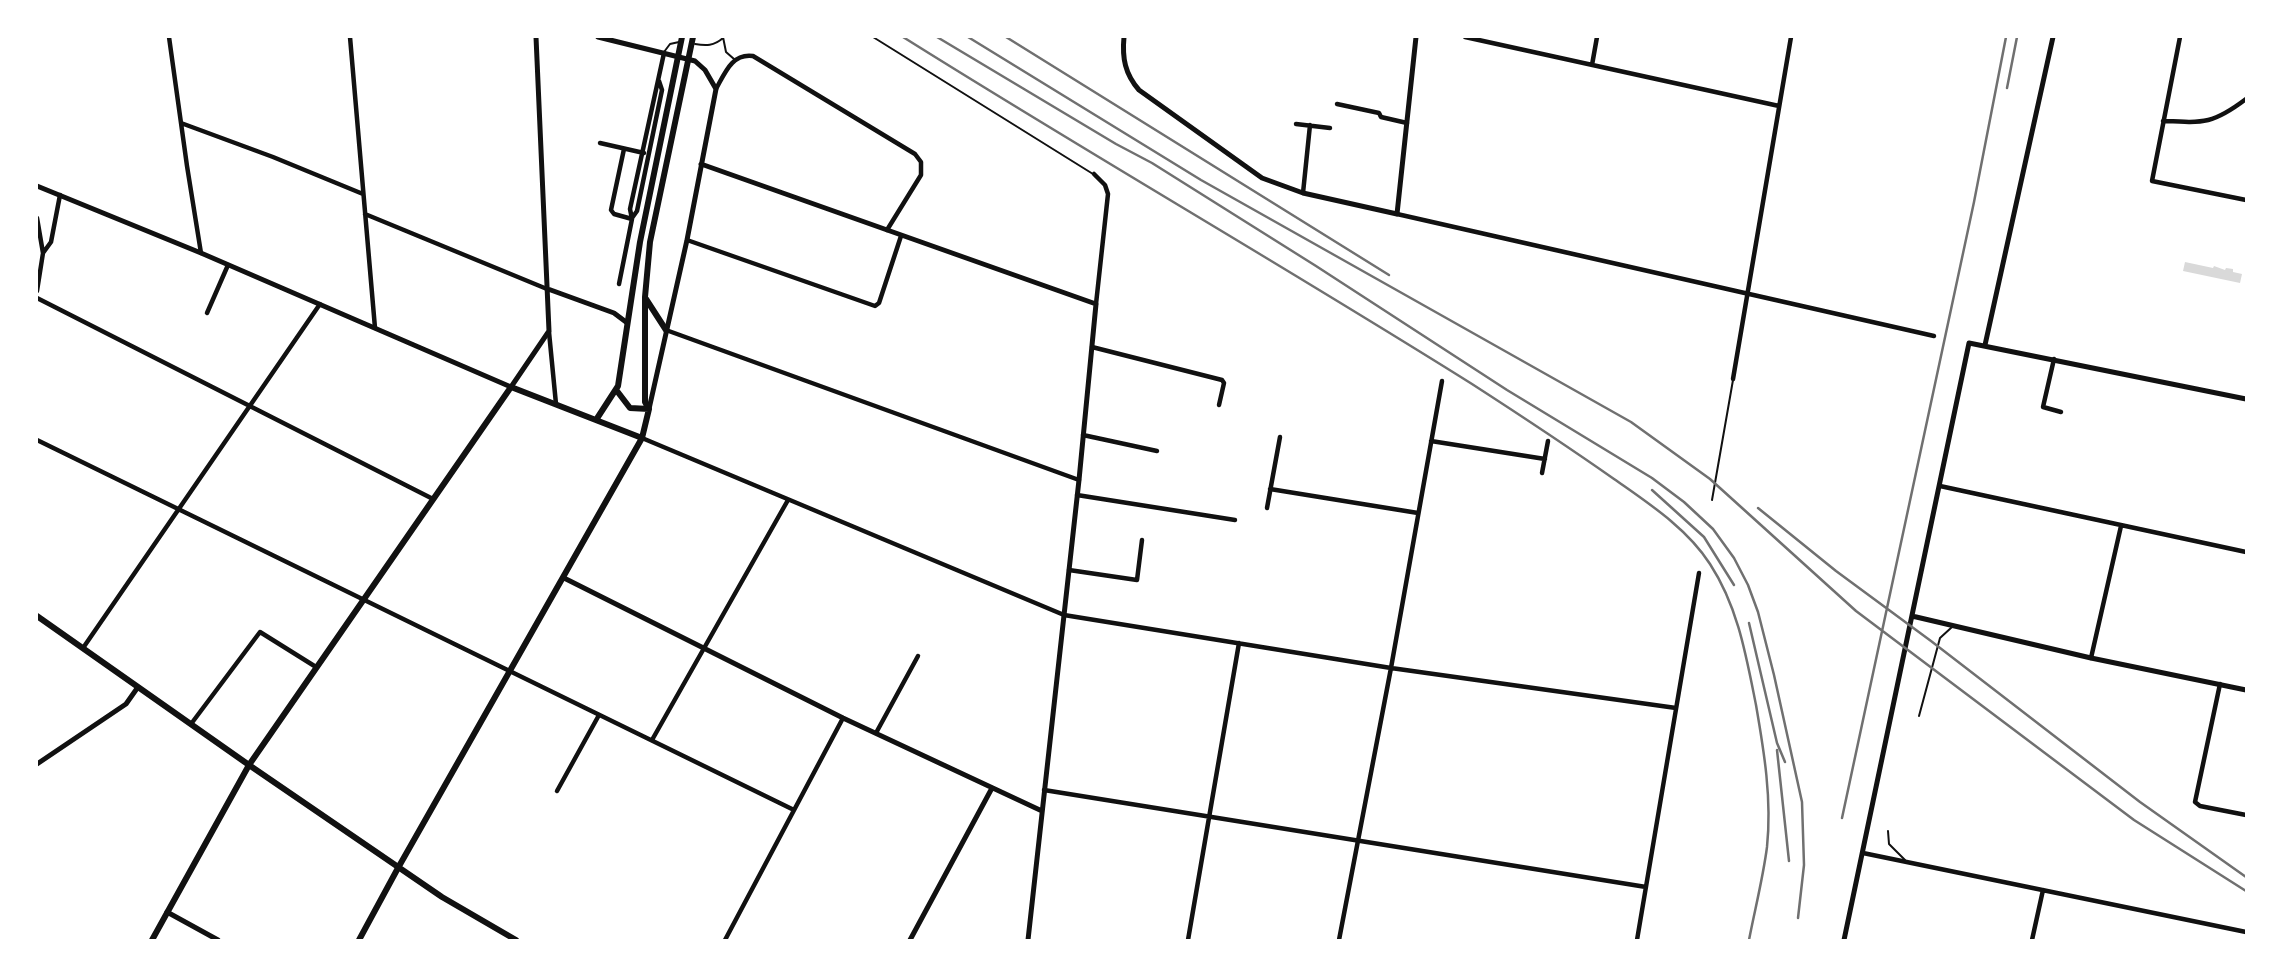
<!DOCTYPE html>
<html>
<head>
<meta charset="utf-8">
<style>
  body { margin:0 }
  #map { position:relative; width:2283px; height:977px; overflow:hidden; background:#fff; font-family:Lora,serif }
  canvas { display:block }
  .frame { position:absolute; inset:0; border:38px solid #fff; pointer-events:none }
</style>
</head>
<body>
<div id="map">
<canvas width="2283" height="977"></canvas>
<div class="frame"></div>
</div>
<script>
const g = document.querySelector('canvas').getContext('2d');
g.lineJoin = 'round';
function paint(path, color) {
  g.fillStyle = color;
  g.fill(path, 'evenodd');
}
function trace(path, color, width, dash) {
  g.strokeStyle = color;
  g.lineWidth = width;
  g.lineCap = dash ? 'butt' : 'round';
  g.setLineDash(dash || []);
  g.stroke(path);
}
paint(new Path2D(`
  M2185,262L2213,268L2214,266L2225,270L2226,268L2233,269V272L2242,274L2240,283L2183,271Z`), '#d9d9d9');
trace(new Path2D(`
  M723,37L726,52L734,59
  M873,37L1093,174
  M695,44C706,46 714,46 723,38
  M664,52L670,44L679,42
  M1712,500L1733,380
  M1919,716L1940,638L1952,627
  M1888,831L1889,844L1905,860`), '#111', 2);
trace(new Path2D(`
  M169,37L187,166L201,253
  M350,37L375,328
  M1465,37L1779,106
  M2180,37L2152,181L2246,200
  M1592,65L1597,37
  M716,89C725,73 732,53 753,56L915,154L921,162V175L887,230
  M1337,104L1379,113L1381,117L1407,123
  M2163,121C2204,123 2213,124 2246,99
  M181,123L273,157L363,194
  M1296,124L1330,128
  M600,143L644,153
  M624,149L611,210L614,214L632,219
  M1094,174L1105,185L1108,194L1096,304
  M1303,193L1310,125
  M365,214L547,289
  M1397,214L1934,336
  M37,218L43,253L37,291
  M632,218L637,211L662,90L659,81
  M687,240L875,306L879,303L901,236
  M43,253L51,242L60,195
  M619,284L632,219L630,209L664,53
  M37,298L433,499
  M207,313L228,265
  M666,330L1079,480
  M549,332L556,404
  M1092,347L1222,380L1224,383L1219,405
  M2054,359L2043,407L2061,412
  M1733,379L1791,37
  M1083,435L1157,451
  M642,438L1064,615L1391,668L1676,708
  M37,440L794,810
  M1431,441L1545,459
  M1542,473L1548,441
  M1940,486L2246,552
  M1270,489L1418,513
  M1077,495L1235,520
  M1267,508L1280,437
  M1069,570L1137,580L1142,540
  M83,648L320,304
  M2091,658L2121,526
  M2220,684L2195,802L2200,806L2246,815
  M191,724L260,632L316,667
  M876,733L918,656
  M652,740L788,500
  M1044,790L1646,887
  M557,791L599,715
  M1863,853L2246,932
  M725,940L843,718
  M1188,940L1239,643
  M1339,940L1391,668L1442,381
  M1637,940L1699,573
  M2032,940L2043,890`), '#111', 4.5);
trace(new Path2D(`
  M598,37L695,61L705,70L716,89L687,240L649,409
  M1124,37C1122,58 1125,74 1139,90L1262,178L1303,193L1397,214L1416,37
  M701,164L1096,304L1079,480L1028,940
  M37,186L201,253L511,387L549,331L536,37
  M548,289L614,313L626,322
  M1985,345L2053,37
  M564,578L843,718L1042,811
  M1912,616L2091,658L2246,690
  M37,764L126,704L138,687
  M167,912L218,940
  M910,940L992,788
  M1844,940L1969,343L2246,399`), '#111', 5);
trace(new Path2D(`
  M37,616L249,765L152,940
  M359,940L398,868`), '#111', 6);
trace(new Path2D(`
  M646,299L666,330
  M617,391L630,408L649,409
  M596,420L618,386L640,242L682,37
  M398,868L642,438L649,409L645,402V297L650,242L693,37
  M516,940L442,897L249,765L511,387L642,438`), '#111', 6);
trace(new Path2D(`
  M903,37C1091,155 1284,266 1472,384C1520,415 1567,446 1614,479C1648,503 1687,528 1710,564C1738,607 1746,655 1756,705C1764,751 1772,799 1767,847C1763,878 1755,909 1749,940
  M937,37L1116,144L1152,163L1316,266L1507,390L1652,478L1684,502L1713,529L1734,558L1748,585L1758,612L1774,675L1802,802L1804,865L1798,918
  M968,37L1201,180L1631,422L1710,479L1856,611L2134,820L2246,891
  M1006,37L1389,275
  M2007,88L2017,37
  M1652,490L1704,537L1734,585
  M1758,508L1836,571L1931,641L2140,802L2246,877
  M1749,623L1777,743L1785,762
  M1777,750L1789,861
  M1842,818L1974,202L2006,37`), '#707070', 2.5);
</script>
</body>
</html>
